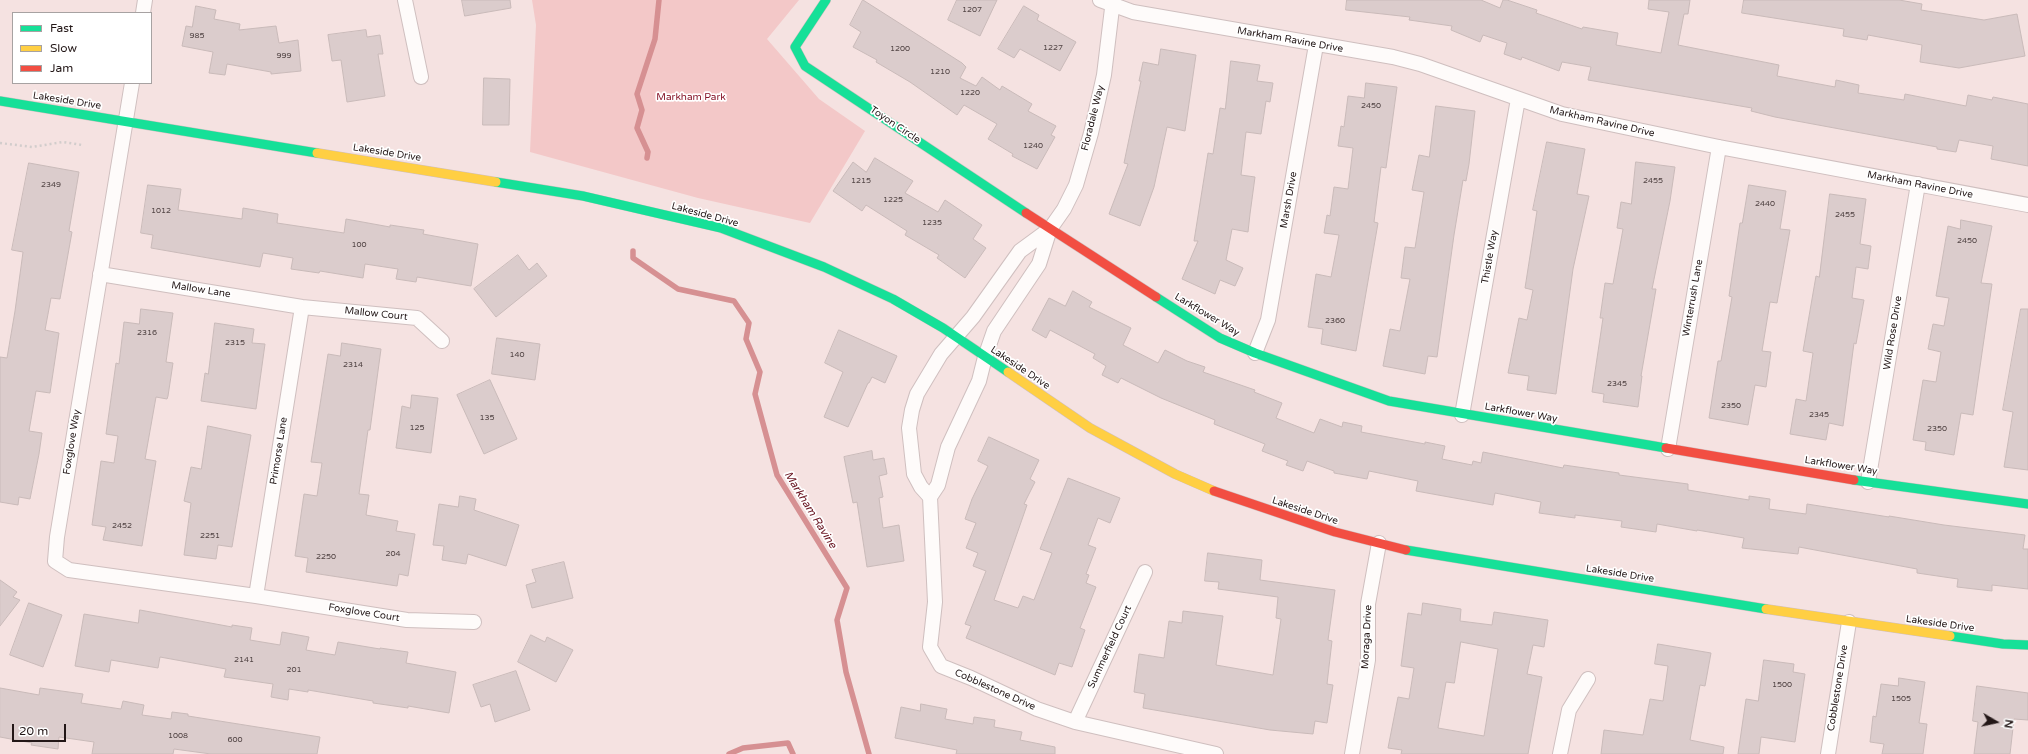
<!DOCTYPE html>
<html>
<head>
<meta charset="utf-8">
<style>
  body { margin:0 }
  #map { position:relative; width:2028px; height:754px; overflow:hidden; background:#f5e2e1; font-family:"Varela Round",sans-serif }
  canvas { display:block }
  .legend { position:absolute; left:12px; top:12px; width:140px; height:72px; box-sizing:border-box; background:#fff; border:1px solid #a7a2a2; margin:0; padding:5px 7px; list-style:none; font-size:12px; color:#231717 }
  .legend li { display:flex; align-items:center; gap:8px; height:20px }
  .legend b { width:20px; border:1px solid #a7a2a2 }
  .north { position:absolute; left:1976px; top:702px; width:40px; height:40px; -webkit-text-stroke:3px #fff; paint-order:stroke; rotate:99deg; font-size:11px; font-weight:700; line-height:16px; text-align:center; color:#231717 }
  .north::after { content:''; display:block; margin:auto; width:14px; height:18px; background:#231717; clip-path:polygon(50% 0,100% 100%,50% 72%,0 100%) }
  .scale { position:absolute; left:12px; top:724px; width:54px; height:18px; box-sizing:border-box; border:2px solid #231717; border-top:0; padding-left:5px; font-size:12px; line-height:14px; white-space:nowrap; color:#231717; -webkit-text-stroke:3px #fff; paint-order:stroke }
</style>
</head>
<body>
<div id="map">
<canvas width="2028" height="754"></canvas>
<ul class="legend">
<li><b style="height:5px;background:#16e098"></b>Fast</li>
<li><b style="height:5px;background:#ffcf43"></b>Slow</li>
<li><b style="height:5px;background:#f24e42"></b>Jam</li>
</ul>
<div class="north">N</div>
<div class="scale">20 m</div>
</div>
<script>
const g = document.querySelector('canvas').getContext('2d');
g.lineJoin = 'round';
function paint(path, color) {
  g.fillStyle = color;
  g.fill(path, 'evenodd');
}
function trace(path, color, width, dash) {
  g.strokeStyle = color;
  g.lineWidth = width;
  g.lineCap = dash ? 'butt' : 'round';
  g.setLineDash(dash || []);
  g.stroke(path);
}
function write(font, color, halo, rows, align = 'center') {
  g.font = font + ' "Varela Round",sans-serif';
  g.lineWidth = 3.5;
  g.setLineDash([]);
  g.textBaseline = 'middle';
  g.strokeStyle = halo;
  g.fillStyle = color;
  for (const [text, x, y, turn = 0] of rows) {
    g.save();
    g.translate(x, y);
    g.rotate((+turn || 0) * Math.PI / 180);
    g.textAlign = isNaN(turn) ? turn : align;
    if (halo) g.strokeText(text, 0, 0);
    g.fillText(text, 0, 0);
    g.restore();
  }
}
paint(new Path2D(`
  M532,0H799L767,39L819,99L865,131L810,223L698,198L530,152L536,25Z`), '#f3c8c8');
trace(new Path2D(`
  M647,158L648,152L637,128L642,110L637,94L655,39L659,0
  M633,251V258L678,289L734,301L749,323L746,339L760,372L755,394L777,475L847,588L837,620L846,672L869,754
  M729,754L743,748L788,743L793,754`), '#d69092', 5.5);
const building = new Path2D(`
  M462,0H510L511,8L465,16Z
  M863,0L962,63L966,67L960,78L976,86L982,77L1000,90L1002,86L1032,104L1028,111L1056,126L1051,135L1055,137L1037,169L1012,156L1013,154L988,139L997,124L964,105L957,115L910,82L876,62L877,60L853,47L861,32L850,25Z
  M957,0H997L980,36L948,20Z
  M1347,0H1481L1500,8L1503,0H1507L1537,10L1536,13L1582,29L1583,27L1618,33L1616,45L1661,53L1669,12L1648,9L1649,0H1690L1688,14H1684L1678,45L1779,65L1777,76L1835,87L1836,80L1859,85L1858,93L1904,100L1905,94L1966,106L1968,95L1992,100L1993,97L2028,104V166L1991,159L1993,146L1959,140L1956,152L1937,149V147L1775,117L1751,111L1752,108L1588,80L1591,67L1562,62L1559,71L1522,57L1521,60L1504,54L1507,43L1483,35L1480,42L1451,30L1452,26L1409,20L1410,17L1346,10Z
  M1744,0H1899L1922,4L1921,10L1984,20L2017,14L2025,56L1959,68L1920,62L1922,45L1868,35L1867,40L1843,36L1844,29L1742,13Z
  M196,6L216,10L214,19L240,24L239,30L276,26L279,43L298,40L301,71L271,74V72L227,64L225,75L209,73L213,52L182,46L186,26L192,27Z
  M1024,6L1039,15L1037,20L1076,42L1060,71L1020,49L1014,58L998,49Z
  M366,30L367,37L380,35L383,54H378L385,96L347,102L341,60L332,61L328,35Z
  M1161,49L1196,55L1185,131L1167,127L1154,187L1140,226L1109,214L1128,164L1124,163L1141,81H1139L1143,62L1158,65Z
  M1231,61L1260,65L1257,81L1273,83L1270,102L1266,101L1261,134L1246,132L1241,175L1255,177L1250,214L1248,232L1232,229L1226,260L1243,268L1235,286L1220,280L1215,294L1182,279L1198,241H1194L1208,153L1213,154L1220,108L1225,109Z
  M484,78L510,79L509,125H483Z
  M1366,83L1397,87L1386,168L1381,167L1374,222L1378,223L1356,351L1321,344L1323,329L1308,327L1316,274L1331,277L1339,235L1324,233L1327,215L1330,216L1334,187L1348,189L1353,148L1338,146L1341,126L1344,127L1348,96L1364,98Z
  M1436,106L1475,111L1469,164L1466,181L1463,180L1454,235L1437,357L1428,356L1425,374L1383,366L1390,329L1400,331L1410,279L1401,278L1405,247L1415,248L1424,192L1412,190L1419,155L1429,157Z
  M1547,142L1585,149L1577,194L1589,196L1573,269L1556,394L1527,390L1529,376L1508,373L1519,318L1527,320L1533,290L1525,288L1537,211L1533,210Z
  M875,158L913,181L905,193L938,212L945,200L982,225L973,239L986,248L965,278L937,258L939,255L905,235L907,231L866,205L862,211L833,191L853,162L866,172Z
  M1636,162L1675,167L1670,201L1652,289H1656L1641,376H1642L1638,407L1603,402L1604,394L1592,392L1603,318H1600L1605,283L1613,284L1623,229L1617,228L1621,202L1631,204Z
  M29,163L79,172L69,231L72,232L60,299L51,298L45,330L59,333L50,393L36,391L29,431L42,433L39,454L30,499L19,497L18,505L0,502V357L7,358L15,311L23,252L12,250Z
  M148,185L181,189L178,210L242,219L243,208L278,214L277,223L344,233L346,219L390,227V225L424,230L423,234L478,244L471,286L417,277L416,282L396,279L398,269L365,264L363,278L320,271L319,273L291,269L293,258L263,253L260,267L151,248L153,235L141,233Z
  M1749,185L1786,191L1780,229L1790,230L1777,303L1770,302L1762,351L1771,352L1766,387L1755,385L1748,425L1709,418L1718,361H1721L1732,297L1729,296L1740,223H1742Z
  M1830,194L1866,199L1860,244L1871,246L1868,269L1856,267L1852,298L1864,300L1856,344L1854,343L1843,426L1829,423L1826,440L1790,434L1796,399L1806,401L1813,353L1803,351L1816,276L1819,277Z
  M1961,220L1992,226L1981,283L1992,284L1973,415L1961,413L1954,455L1925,450L1926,442L1913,440L1923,380L1936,382L1941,352L1928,349L1933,324L1944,326L1949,298L1936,296L1948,226L1960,229Z
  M518,255L529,270L537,263L547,276L496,317L474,289Z
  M1073,291L1092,302L1089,307L1131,328L1123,345L1158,363L1165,350L1187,361L1205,367L1203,372L1255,390L1254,392L1282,403L1276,418L1314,433L1320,419L1342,427L1343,422L1362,426L1361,432L1425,444V442L1445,446L1442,459L1472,465L1473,461L1481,463L1483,452L1563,468L1564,465L1619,473V475L1688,484V490L1749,500V496L1770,499L1769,509L1806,514L1807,504L1889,517V516L1944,525L2025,535L2023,549H2028V589L1992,585V591L1957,587L1958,579L1917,573V569L1799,547L1798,554L1742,548L1744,538L1697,530V531L1657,524L1656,532L1621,527L1622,521L1575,515V518L1539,513L1541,502L1495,493L1493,505L1416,491L1418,481L1369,471L1367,479L1334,473V471L1307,461L1303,471L1286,465L1288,461L1262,451L1265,444L1214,424L1215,420L1161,398L1121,378L1118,383L1102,375L1106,366L1093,358L1095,354L1050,330L1046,338L1032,330L1049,298L1065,306Z
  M141,309L173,313L166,362L173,363L168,396L167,399L156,397L145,459L156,461L142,546L103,540L106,527L92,525L101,461L114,463L118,436L106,434L116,363L119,364L124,322L139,324Z
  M2021,309H2028V470L2004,467L2013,412L2003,410Z
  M215,323L254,329L252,343L265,344L256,409L201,401L205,373L208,374Z
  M839,330L897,356L885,383L872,377L869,383H868L848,427L824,417L843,372L825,363Z
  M497,338L540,344L535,380L492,374Z
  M342,343L381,349L370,430H368L359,494L369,495L366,515L398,521L396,531L415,534L408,576L399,574L397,586L306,572L308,558L295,556L304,494L317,496L322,463L311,462L328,354L340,356Z
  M490,380L517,439L484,454L457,395Z
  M412,395L438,398L431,453L396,448L402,406L410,408Z
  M208,426L251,435L232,547L218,545L216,559L184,555L191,503L184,501L191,467L201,469Z
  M989,437L1039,460L1030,479L1035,482L1024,504L1027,505L994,600L1018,608L1023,596L1034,600L1052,553L1040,549L1068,478L1120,498L1110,523L1098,518L1088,545L1096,548L1086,574L1089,575L1086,583L1096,587L1080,628L1085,630L1072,667L1059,663L1055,675L966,638L971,626L965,624L986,571L973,566L978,553L966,548L976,523L965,519L972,499L988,466L978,461Z
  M872,451L873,460L884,458L887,474L879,476L883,497L879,498L883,528L899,525L904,561L867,567L857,502L853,503L844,457Z
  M460,496L476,499L474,510L519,525L506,566L468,554L466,564L442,560L444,546L433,545L439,504L458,507Z
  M1208,553L1262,560L1260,580L1335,590L1328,640L1332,641L1327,684L1333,685L1327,723L1315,721L1313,734L1270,730L1143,708L1145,694L1134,692L1139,654L1164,658L1169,621L1182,623L1183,611L1223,616L1216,665L1273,675L1281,619L1276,618L1278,597L1218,589L1219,582L1205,581Z
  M564,562L573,598L532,608L526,585L536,582L532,570Z
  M0,580L17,592L13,597L20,600L0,626Z
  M29,603L62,615L43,667L10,655Z
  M1423,603L1461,609L1460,621L1492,625L1494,612L1548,620L1544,647L1533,645L1527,674L1542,677L1528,754H1401L1402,750L1388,748L1398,697L1409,699L1414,668L1401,666L1408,613L1421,615ZM1461,642L1498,649L1484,736L1438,728L1446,682L1454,683Z
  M140,610L232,627V625L252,628L250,640L280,645L282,632L309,637L306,650L335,655L338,642L380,649V648L408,652L406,663L456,672L449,713L408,706V708L373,703V701L308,690V692L289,689L288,700L271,697L273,684L224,677L226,669L160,657L158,668L111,660L109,672L75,666L84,614L138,623Z
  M531,635L545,642L547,637L573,650L556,682L518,662Z
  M1658,644L1711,653L1705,686L1700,685L1690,740L1724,747L1723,754H1601L1604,730L1643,735L1650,699L1663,701L1668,666L1655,664Z
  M1764,660L1794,664L1793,672L1805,674L1795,742L1761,737L1759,754H1738L1746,699L1758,701Z
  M516,671L530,710L495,722L490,704L481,707L473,685Z
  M1899,678L1925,682L1919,723L1927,724L1923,754H1882L1884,744L1870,742L1873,716L1876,717L1881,684L1898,686Z
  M1977,686L2028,693V720L2014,719L2010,754H1974L1978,722L1973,721Z
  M0,688L39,695L40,688L83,694L81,703L121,709L123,701L144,705L142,715L171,719L172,712L188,714V716L320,737L317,754H211L174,749L173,754H92L94,742L59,737L58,749L31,745L32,743L0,737Z
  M921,704L947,709L945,719L973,724L974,717L995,720L994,727L1022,732L1020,740L1055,747V754H956L957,750L895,738L901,707L920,711Z`);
paint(building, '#dbcccc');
trace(building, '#c9bab9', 1);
const street = new Path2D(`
  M405,0L421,77
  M1100,0L1133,12L1393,57L1420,64L1562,114L1719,147L2028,205
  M1113,0L1104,75L1091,133L1076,185L1064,209L1050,229L1039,264L994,331L985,357L979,381L948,447L938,485L930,497L935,602L930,647L941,666L971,678L1037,709L1075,722L1216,754
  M143,13L145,0
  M132,83L57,537L55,561L69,570L256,596L407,620L474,622
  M100,274L302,307L417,318L442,341
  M1255,353L1268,320L1316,45
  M1462,415L1518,99
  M1668,449L1719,147
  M1868,482L1918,184
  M930,497L921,487L914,474L909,428L912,410L917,394L941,354L973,317L1020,251L1050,229
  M256,596L302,307
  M1075,722L1145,572
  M1352,754L1368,660V604L1379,543
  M1560,754L1569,710L1588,679
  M1828,754L1849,622`);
const fast = new Path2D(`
  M826,0L795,47L805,66L1026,213
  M0,101L317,153
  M496,182L583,196L721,228L824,267L893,299L943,328L1008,372
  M1156,297L1220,338L1255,353L1389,401L1666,448
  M1854,480L2028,504
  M1406,550L1766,609
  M1950,636L2003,644L2028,645`);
const slow = new Path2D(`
  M317,153L496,182
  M1008,372L1090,428L1175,474L1214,491
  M1766,609L1950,636`);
const jam = new Path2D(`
  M1026,213L1156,297
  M1666,448L1854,480
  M1214,491L1335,532L1406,550`);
trace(street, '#cfbfbf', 16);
trace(fast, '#cfbfbf', 10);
trace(slow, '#cfbfbf', 10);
trace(jam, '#cfbfbf', 10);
trace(new Path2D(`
  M0,143L32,147L63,142L82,145`), '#d2cdcc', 2.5, [2, 3]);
trace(street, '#fefbfa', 14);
trace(fast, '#16e098', 9);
trace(slow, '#ffcf43', 9);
trace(jam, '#f24e42', 9);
write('8px', '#514444', null, [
  ["1207",972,10],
  ["985",197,36],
  ["1227",1053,48],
  ["1200",900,49],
  ["999",284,56],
  ["1210",940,72],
  ["1220",970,93],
  ["2450",1371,106],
  ["1240",1033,146],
  ["1215",861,181],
  ["2455",1653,181],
  ["2349",51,185],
  ["1225",893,200],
  ["2440",1765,204],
  ["1012",161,211],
  ["2455",1845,215],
  ["1235",932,223],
  ["2450",1967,241],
  ["100",359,245],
  ["2360",1335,321],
  ["2316",147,333],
  ["2315",235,343],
  ["140",517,355],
  ["2314",353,365],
  ["2345",1617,384],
  ["2350",1731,406],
  ["2345",1819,415],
  ["135",487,418],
  ["125",417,428],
  ["2350",1937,429],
  ["2452",122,526],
  ["2251",210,536],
  ["204",393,554],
  ["2250",326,557],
  ["2141",244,660],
  ["201",294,670],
  ["1500",1782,685],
  ["1505",1901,699],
  ["1008",178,736],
  ["600",235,740]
]);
write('10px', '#231717', '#fff', [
  ["Markham Ravine Drive",1290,40,10],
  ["Lakeside Drive",67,101,9],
  ["Floradale Way",1093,118,-76],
  ["Markham Ravine Drive",1602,122,13],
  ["Toyon Circle",895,125,34],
  ["Lakeside Drive",387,153,9],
  ["Markham Ravine Drive",1920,185,11],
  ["Marsh Drive",1289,200,-80],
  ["Lakeside Drive",705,215,15],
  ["Thistle Way",1490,257,-80],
  ["Mallow Lane",201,290,9],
  ["Winterrush Lane",1693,298,-80],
  ["Mallow Court",376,314,6],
  ["Larkflower Way",1207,315,31],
  ["Wild Rose Drive",1893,333,-81],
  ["Lakeside Drive",1020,368,34],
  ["Larkflower Way",1521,413,10],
  ["Foxglove Way",72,442,-81],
  ["Primorse Lane",279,451,-81],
  ["Larkflower Way",1841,466,9],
  ["Lakeside Drive",1305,511,18],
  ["Lakeside Drive",1620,574,9],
  ["Foxglove Court",364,613,9],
  ["Lakeside Drive",1940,624,8],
  ["Moraga Drive",1367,637,-87],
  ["Summerfield Court",1110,647,-65],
  ["Cobblestone Drive",1838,688,-81],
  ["Cobblestone Drive",995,690,24]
]);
write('10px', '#861529', '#fff', [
  ["Markham Park",691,97]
]);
write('italic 11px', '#691521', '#fff', [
  ["Markham Ravine",810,510,58]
]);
</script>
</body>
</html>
